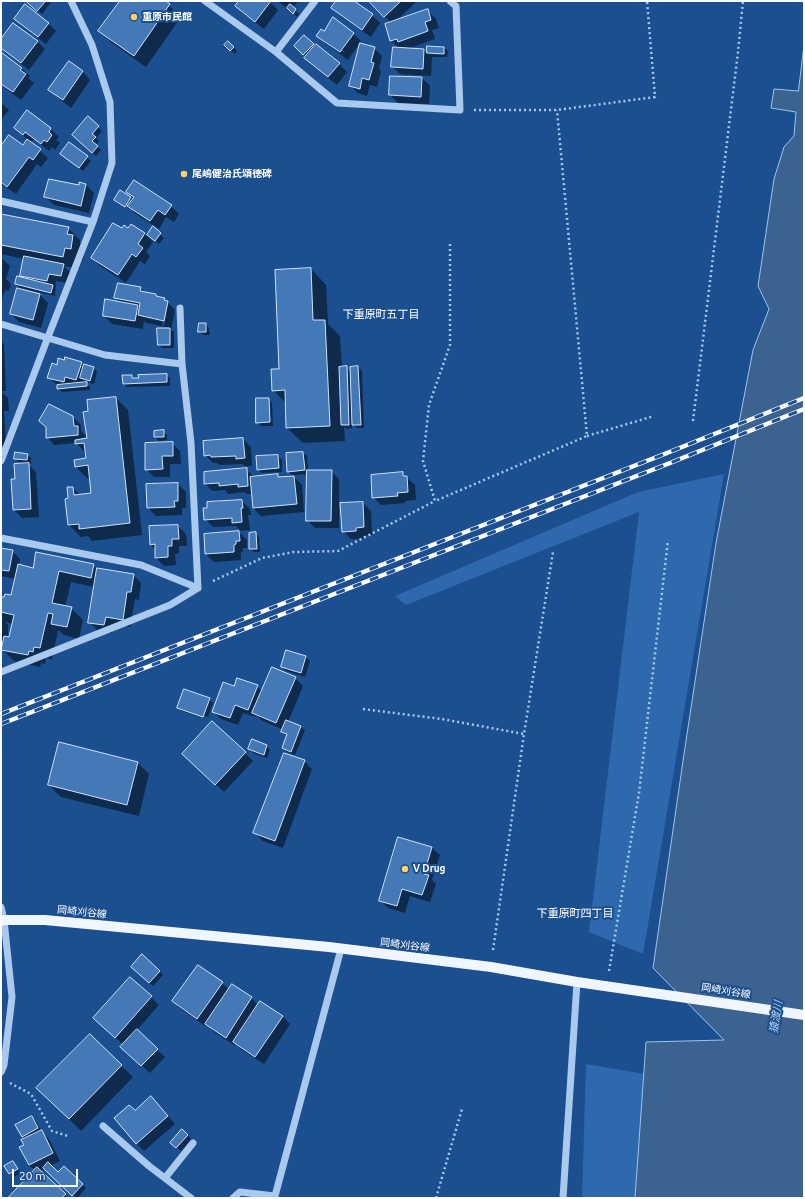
<!DOCTYPE html>
<html>
<head>
<meta charset="utf-8">
<style>
  body { margin:0 }
  #map { position:relative; width:805px; height:1199px; overflow:hidden; background:#1b4f8f; font-family:Ubuntu,sans-serif }
  canvas { display:block }
  .frame { position:absolute; inset:0; border:2px solid #fff; pointer-events:none }
  .scale { position:absolute; left:12px; top:1169px; width:66px; height:18px; box-sizing:border-box; border:2px solid #fff; border-top:0; padding-left:5px; font-size:12px; line-height:14px; white-space:nowrap; color:#fff; -webkit-text-stroke:3px #1b4f8f; paint-order:stroke }
</style>
</head>
<body>
<div id="map">
<canvas width="805" height="1199"></canvas>
<div class="frame"></div>
<div class="scale">20 m</div>
</div>
<script>
const g = document.querySelector('canvas').getContext('2d');
g.lineJoin = 'round';
function paint(path, color) {
  g.fillStyle = color;
  g.fill(path, 'evenodd');
}
function trace(path, color, width, dash) {
  g.strokeStyle = color;
  g.lineWidth = width;
  g.lineCap = dash ? 'butt' : 'round';
  g.setLineDash(dash || []);
  g.stroke(path);
}
function write(font, color, halo, rows, align = 'center') {
  g.font = font + ' Ubuntu,"Noto Sans JP",sans-serif';
  g.lineWidth = 4;
  g.setLineDash([]);
  g.textBaseline = 'middle';
  g.strokeStyle = halo;
  g.fillStyle = color;
  for (const [text, x, y, turn = 0] of rows) {
    g.save();
    g.translate(x, y);
    g.rotate((+turn || 0) * Math.PI / 180);
    g.textAlign = isNaN(turn) ? turn : align;
    if (halo) g.strokeText(text, 0, 0);
    g.fillText(text, 0, 0);
    g.restore();
  }
}
paint(new Path2D(`
  M724,474L643,954L589,932L639,512L406,605L395,596L638,492Z
  M586,1064L644,1074V1198H582Z`), '#2e69ad');
const water = new Path2D(`
  M804,46V1198H635L646,1042L724,1040L653,968L684,754L716,543L753,350L769,309L758,286L774,179L784,147L794,136L796,112L771,108L774,89L798,91Z`);
paint(water, '#3c6290');
trace(water, '#9cc4f0', 1);
paint(new Path2D(`
  M27,1H52L42,14Z
  M121,1H164L181,17L146,67L112,43L100,31Z
  M239,1H269L278,10L264,29L244,14L236,6Z
  M278,1H298L293,8L299,14L297,17Z
  M337,1H352L372,15L380,23L371,37L341,16L333,8Z
  M371,1H415L416,2L396,21L428,11L436,19L439,28L432,30L435,39L407,49L424,50L428,54V47L444,48L448,51L447,57H432L431,76L400,74L392,66L399,48L391,40V23Z
  M15,19L48,23L56,31L46,44L23,27Z
  M324,32L353,33L361,41L348,60L325,43L317,36Z
  M304,36L315,46L339,64L347,72L337,85L313,66L305,58L307,57L295,46Z
  M1,41H37L45,49L29,70L1,48Z
  M228,42L237,51L235,54L225,45Z
  M374,48L382,56L379,69L381,71L377,87L370,85L367,96L358,93L350,85Z
  M1,53L22,69L30,76L28,78L34,83L21,100L1,85Z
  M69,63L83,72L90,80L71,108L58,98L50,90Z
  M391,77L422,78L430,86L429,104L398,103L390,95Z
  M1,103L9,110L1,120Z
  M28,112L51,129L59,137L56,140L60,143L55,150L52,147L49,151L34,139L31,143L48,158L41,167L37,164L16,194L1,184V148L23,147L28,140L15,128Z
  M88,118L102,131L96,138L99,141L96,145L101,150L96,156L77,138Z
  M69,143L91,161L83,171L61,154Z
  M135,181L171,206L179,214L174,222L166,217L159,229L136,214L130,208V209L118,201V203L115,200L121,192L134,200L128,192Z
  M86,185L94,193L89,213L54,205L46,197Z
  M1,215L68,228L80,240V243L85,248L83,260L77,259L75,268L64,266L71,273L69,283L56,281L55,296L20,288L16,284L25,279L21,276L24,259L1,254Z
  M131,225L147,236L153,228L164,238L159,244L150,236L149,238L153,242L146,252L150,256L145,264L140,261L126,283L100,266L92,258L122,229H129Z
  M1,258L10,266L6,279L11,284L9,291L5,290L1,302Z
  M311,269L326,285L328,324L340,336L342,368L346,367L351,372L358,367L362,371L364,428H357L352,423V428L346,429L344,427L345,441L303,443L287,428L286,403L273,390L280,370Z
  M140,288L144,293L156,295L158,298L164,299L175,310L171,330L174,332V348H162L159,345L170,328L147,323L144,321L143,329L112,324L104,316L121,303L116,297ZM166,304H168L164,326L162,325Z
  M18,289L40,295L48,303L41,328L19,322L11,314Z
  M206,324L209,328L210,335H203L199,331Z
  M1,341L4,344L6,391H1Z
  M82,363L84,365L94,368L97,372L94,384L85,382L90,387V390L62,392L58,388V386L49,377Z
  M166,375L170,378V386L127,387L124,384L131,376L135,379Z
  M1,391L8,398L9,411H4L6,445H1Z
  M116,398L128,410L142,535L92,541L88,536L81,537L69,525L66,500L69,499L72,488L80,495L92,494L90,478H87L75,466L87,459V454L76,443L54,445L47,437L73,417L81,425V431L87,437L89,412L88,401Z
  M269,399L272,403L273,426H261L257,422Z
  M163,431L167,435V440L159,441L155,437Z
  M243,439L251,447L252,466H245L242,464L220,465L217,463H213L205,455Z
  M172,443L180,451L181,464H170V477H154L146,469Z
  M303,453L307,456L308,470L331,471L339,479V528H315L307,520L308,474L292,475L288,471Z
  M28,455L31,458V464L27,463L36,472L39,517L22,518L14,510L16,480L26,463L19,462L15,459Z
  M278,456L282,460V472L261,473L258,469Z
  M246,469L254,477L278,475L281,478L294,477L302,485L304,512L261,516L253,508L252,494H247L245,492L228,494L225,490L213,491L205,484Z
  M402,473L415,485L416,500L405,501V503L381,505L373,497Z
  M178,484L186,492V508H182V515L156,516L148,508Z
  M242,501L250,509L251,515H248L250,530L241,531L236,526L213,527L205,519Z
  M363,503L371,511L372,535L363,536V539H351L343,531Z
  M178,526L186,534L187,546H179V553L175,554L176,565L164,566L156,558V550L150,545Z
  M239,532L247,540V548H243V552H241V560L214,562L206,554Z
  M255,533L259,537L260,552H254L250,549Z
  M1,549L12,551L20,559L19,566L33,569L93,565L97,569L133,575L141,583L139,600L135,599L130,627L114,624L112,633L97,630L89,622L94,587L71,582L65,607L71,608L83,620L79,639L64,635L58,630L52,659L46,658L45,664L41,663L40,667L14,661L3,650H1V598L12,596L16,579L1,576ZM5,622L13,624L10,638H8V625Z
  M287,651L306,657L310,661L305,677L286,671L282,667Z
  M295,678L303,686L288,722L301,727L305,730L295,755L287,752L283,748L288,736L282,732L283,730L261,720L257,716L256,717L243,713L238,725L221,719L213,711L235,687L257,686L262,691Z
  M209,699L213,703L208,717L182,708V710L207,720L182,711L179,707Z
  M267,746L270,750L267,758L253,753L249,749Z
  M245,753L253,761L224,792L191,761Z
  M304,761L312,769L283,848L263,841L255,833Z
  M138,763L149,774L139,816L61,797L49,785Z
  M432,848L440,855L432,880L436,884L430,902L410,896L405,913L388,908L380,900Z
  M136,971H160L163,975L153,986Z
  M130,978L159,1005L136,1031L165,1057L150,1073L130,1055L124,1045L102,1026Z
  M222,983L229,990L232,986L251,998L258,1005L282,1016L290,1024L264,1064L242,1050L235,1043L234,1045L214,1032L207,1024L205,1026L181,1009L173,1001Z
  M90,1035L133,1077L81,1131L38,1088Z
  M159,1105L175,1124L144,1151L136,1143L135,1112Z
  M32,1117L36,1121L41,1131L49,1139L60,1161L50,1166L58,1174L64,1167L86,1188L77,1198L45,1169L40,1172L68,1198H10L35,1171L29,1165L21,1148L25,1145V1139L22,1136Z
  M187,1135L191,1139L181,1151L175,1146Z
  M13,1162L21,1173L14,1177L5,1166Z`), '#0007');
const building = new Path2D(`
  M26,1H46L37,11Z
  M120,1H166L170,4L134,56L98,31Z
  M239,1H271L255,22L235,6Z
  M336,1H354L373,14L362,30L331,8Z
  M369,1H401L384,17Z
  M25,4L49,23L38,37L14,19Z
  M290,4L296,9L293,14L287,8Z
  M428,9L431,20L425,22L428,31L398,42L397,39L390,41L385,24Z
  M333,17L354,33L340,52L316,36L321,29L324,31Z
  M13,23L38,41L21,63L1,48V39Z
  M304,35L314,44L303,55L294,46Z
  M228,41L234,47L230,51L224,45Z
  M360,43L375,47L371,62L374,63L369,80L362,78L360,89L349,86Z
  M316,44L340,63L328,77L304,58Z
  M427,46L444,47V54L427,53Z
  M393,47L424,49L423,69L391,67Z
  M1,52L22,68L20,70L26,74L13,92L1,84Z
  M69,61L83,71L63,100L48,90Z
  M390,76L422,77L421,97L389,95Z
  M27,110L51,128L49,132L52,135L47,142L44,140L41,144L25,132L23,135L14,128Z
  M88,116L99,126L92,134L96,137L92,141L98,146L92,153L72,135Z
  M9,135L23,145L27,139L41,149L33,160L29,157L7,187L1,182V146Z
  M69,142L88,156L79,168L60,154Z
  M49,179L79,185V182L86,184L81,206L44,197Z
  M134,180L172,205L165,215L158,210L150,221L127,206L134,197L126,192Z
  M120,190L131,197L125,207L114,200Z
  M1,214L69,227L67,234L73,235L71,249L65,248L63,257L1,245Z
  M113,223L122,228L124,225L128,228L131,224L145,233L138,244L143,248L136,257L132,254L118,275L91,258Z
  M153,226L161,233L155,241L147,235Z
  M24,256L64,264L61,276L49,274L47,281L20,276Z
  M311,268L313,320H325L330,426L286,428L285,390L272,391L271,369H279L275,270Z
  M17,276L53,285L51,293L15,284Z
  M118,283L141,287L140,291L156,294V296L165,298L164,300L168,301L164,321L138,315L140,303L114,298Z
  M17,288L40,294L33,320L10,314Z
  M105,299L138,305L135,321L103,316Z
  M199,323H206V332H198Z
  M157,328H170V345H158Z
  M65,357L82,362L76,380L65,377L64,382L47,378L52,363L57,365L58,358L64,360Z
  M84,364L94,367L90,381L80,378Z
  M347,366L349,425H341L339,367Z
  M358,366L361,425H352L350,367Z
  M167,374V382L123,384L122,375H132V378H139L138,375Z
  M87,382V386L57,389V385Z
  M116,397L130,523L79,529V524L68,525L65,499L68,498L67,487H73L74,495L91,493L88,465L75,467L74,460L86,458L84,443L75,444V440L87,438L83,412L88,411L87,400Z
  M256,398H269L270,422L256,423Z
  M49,404L73,416L74,426H78V435L46,438V427L39,421Z
  M164,430V437H154V431Z
  M243,438L245,458L236,459V456L211,457L210,455L204,456L203,441Z
  M173,442V456H162L163,469L145,470V443Z
  M15,452L28,454L27,460L14,459Z
  M303,452L305,470L287,472L286,453Z
  M278,455L279,468L257,470L256,456Z
  M29,463L31,509L13,510L11,479H15L14,464Z
  M247,468L248,486L238,487V484L219,486V483L204,484V472Z
  M307,470H332L331,521H306Z
  M403,472V476H407L408,492L397,493L398,496L372,498L371,475Z
  M278,474V477L294,476L297,504L253,508L250,477Z
  M178,483V501H174L175,507L147,508L146,484Z
  M242,500L243,508H241L242,522L232,523V518L204,520L203,508H207V502Z
  M363,502L364,527L356,528V531L342,532L340,503Z
  M178,525L179,539H172V546H168V557L155,558V544L150,545L149,526Z
  M239,531L240,541H236V544L234,545V552L205,554L204,534Z
  M256,532L257,549H249V533Z
  M1,548L13,550L9,571L1,570Z
  M36,552L94,564L91,578L59,571L52,603L72,607L67,627L51,624L53,614L48,613L40,648L34,647L33,652L29,651L28,655L1,650L4,636L9,637L14,615L1,612V597H4L5,594L11,595L18,564L33,568Z
  M97,568L134,574L131,592H127L123,620L106,617L104,625L88,623Z
  M286,650L306,656L301,673L281,667Z
  M272,667L296,677L276,723L252,713Z
  M237,678L258,685L248,710L235,705L230,718L212,712L223,682L234,686Z
  M184,689L210,698L203,717L177,708Z
  M286,720L301,726L291,752L282,748L287,734L281,732Z
  M212,721L246,752L215,785L182,754Z
  M252,739L267,745L264,755L248,749Z
  M59,742L138,762L127,805L48,785Z
  M284,753L305,760L275,841L253,833Z
  M398,837L432,847L424,874L429,875L422,895L402,889L397,906L379,901Z
  M142,954L160,971L149,983L131,967Z
  M198,965L223,982L197,1019L172,1001Z
  M130,977L152,996L115,1038L93,1018Z
  M232,984L252,997L226,1038L205,1024Z
  M260,1001L283,1016L255,1057L233,1042Z
  M137,1029L158,1049L141,1066L120,1047Z
  M90,1034L122,1065L69,1119L36,1088Z
  M151,1096L168,1116L136,1144L114,1118L129,1105L135,1110Z
  M32,1116L38,1128L22,1137L15,1125Z
  M182,1129L188,1135L176,1148L170,1143Z
  M42,1130L53,1153L29,1165L19,1147L24,1145L21,1140Z
  M13,1161L18,1169L9,1174L4,1166Z
  M48,1162L58,1172L64,1166L83,1184L72,1196L43,1168Z
  M37,1167L66,1194L61,1198H8Z`);
paint(building, '#4478b7');
trace(building, '#cfe3fa', 1);
trace(new Path2D(`
  M474,110H557L655,97L647,1
  M450,244V345L429,405L423,461L435,501L587,436L557,110
  M693,421L738,52L743,1
  M587,436L654,416
  M213,581L262,558L294,552L338,551L435,501
  M363,709L442,719L524,734
  M493,950L524,734L553,552
  M609,971L639,793L668,540
  M10,1083L31,1094L52,1131L68,1136
  M436,1198L462,1109`), '#a9c9ee', 2.5, [2, 3]);
trace(new Path2D(`
  M205,1L276,52L337,103L460,110L456,6L450,1
  M276,52L315,1
  M1,201L93,222
  M180,308L182,364
  M1,324L105,355L182,364L191,443L198,588L141,565L1,538
  M1,461L48,337L93,222L112,163L110,102L92,45L71,1
  M1,672L170,605L198,588
  M1,907L4,920L12,997L4,1065L1,1072
  M103,1126L149,1166L191,1198
  M165,1178L193,1143
  M233,1198L240,1192L275,1196L341,949
  M563,1198L577,982`), '#a9c9ee', 7);
trace(new Path2D(`
  M1,921L4,920H45L329,947L491,967L577,982L804,1015`), '#f0f6ff', 10);
const rail = new Path2D(`
  M1,714L667,453L804,398
  M1,724L670,463L804,409`);
trace(rail, '#fff', 4.5);
trace(rail, '#1b4f8f', 3, [9]);
for (const [x, y, r, color] of [
  [134,17,4,"#ffd166"],
  [184,174,4,"#ffd166"],
  [405,869,4,"#ffd166"]
]) {
  const dot = new Path2D();
  dot.arc(x, y, r, 0, 2 * Math.PI);
  g.fillStyle = color;
  g.fill(dot);
  trace(dot, '#1b4f8f', 1.5);
}
write('bold 10px', '#fff', '#1b4f8f', [
  ["重原市民館",142,17],
  ["尾嶋健治氏頌徳碑",192,174],
  ["V Drug",413,869]
], 'left');
write('10px', '#fff', '#1b4f8f', [
  ["岡崎刈谷線",82,912,6],
  ["岡崎刈谷線",405,945,7],
  ["岡崎刈谷線",726,991,9]
]);
write('11px', '#fff', '#1b4f8f', [
  ["下重原町五丁目",381,314],
  ["下重原町四丁目",575,913]
]);
write('italic 11px', '#b5d3f5', '#1b4f8f', [
  ["猿渡川",776,1017,-81]
]);
</script>
</body>
</html>
